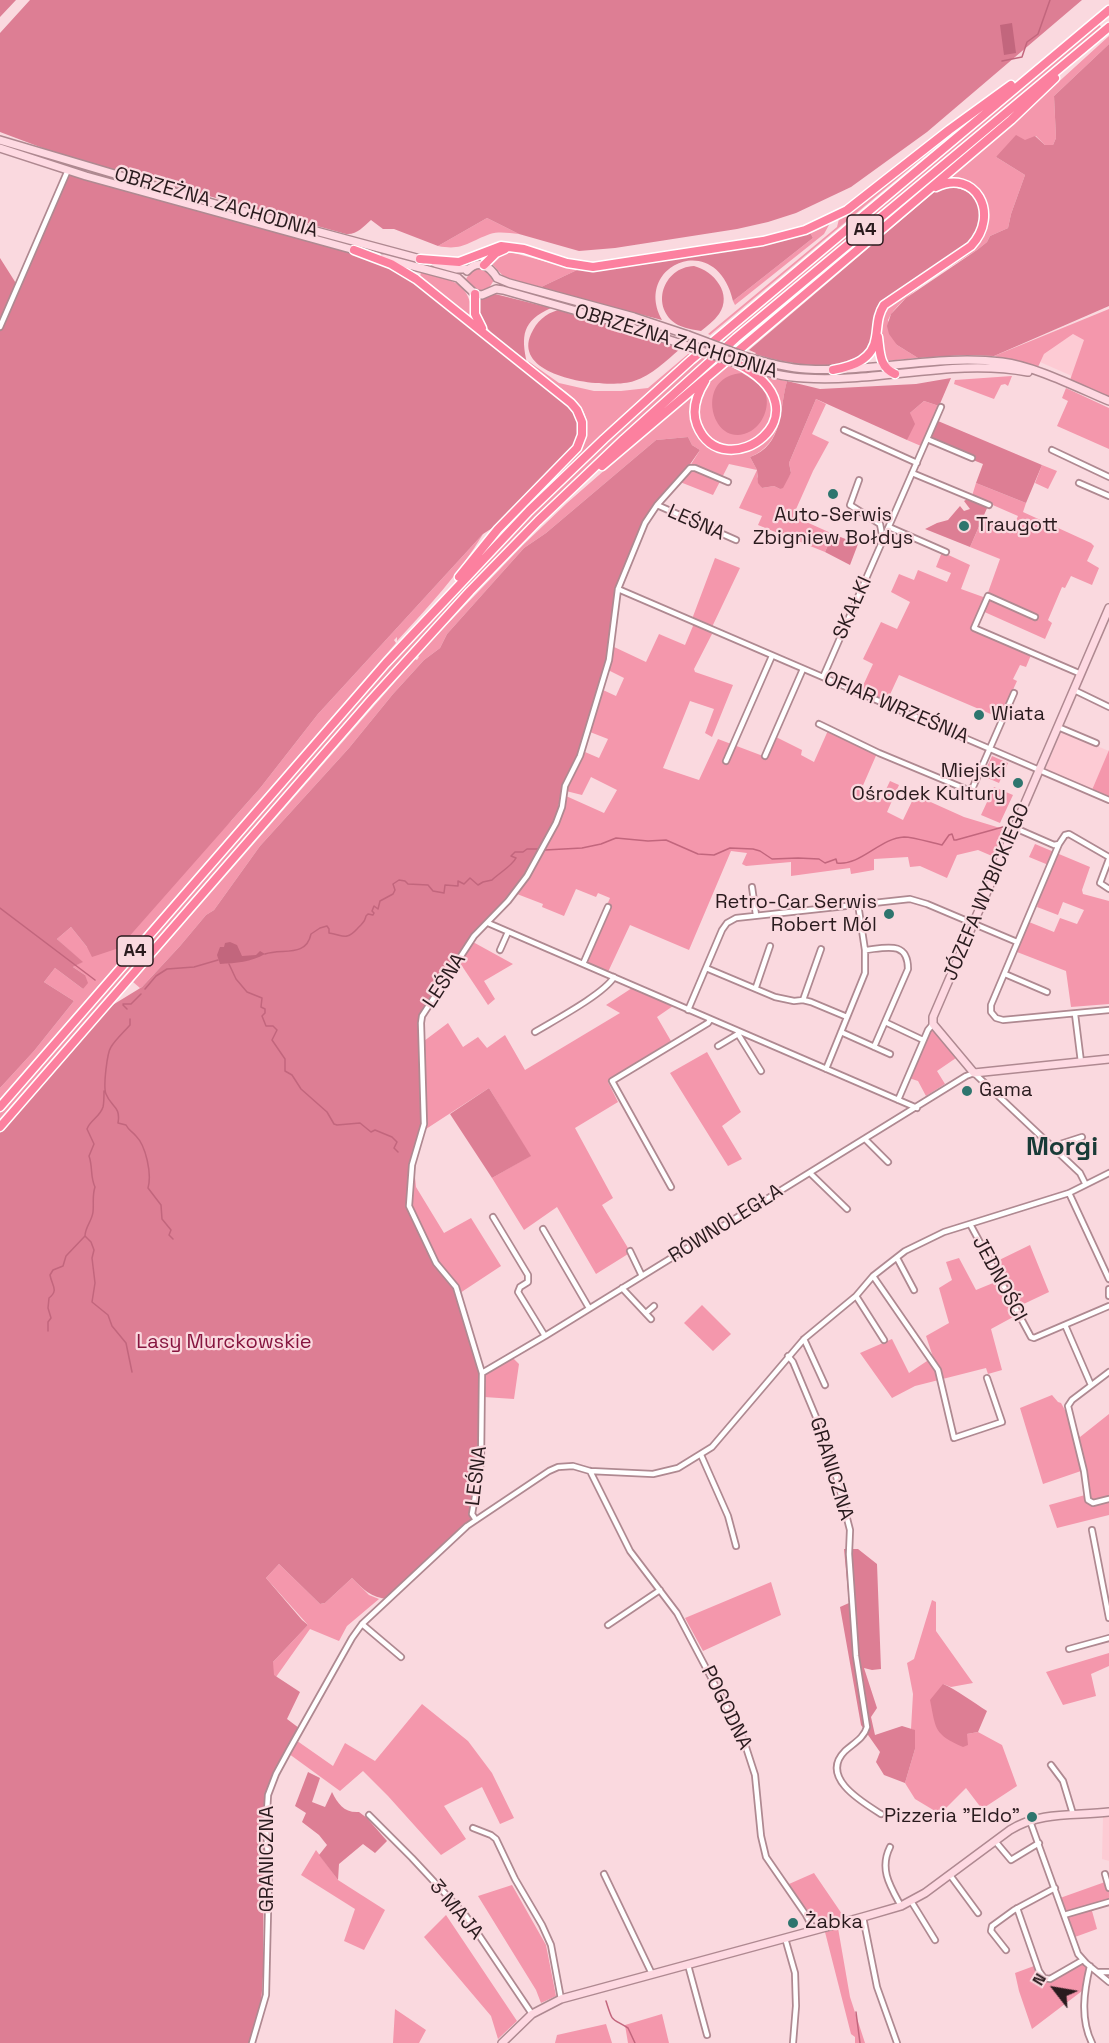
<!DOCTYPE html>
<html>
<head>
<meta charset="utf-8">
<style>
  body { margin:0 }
  #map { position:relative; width:1109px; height:2043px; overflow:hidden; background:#fad9df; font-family:"Space Grotesk",sans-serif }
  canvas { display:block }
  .north { position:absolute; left:1025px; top:1959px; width:60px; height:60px; -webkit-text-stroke:4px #fad9df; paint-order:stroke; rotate:301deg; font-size:16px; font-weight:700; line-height:24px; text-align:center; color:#2a1b1e }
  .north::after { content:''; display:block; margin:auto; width:21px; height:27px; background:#2a1b1e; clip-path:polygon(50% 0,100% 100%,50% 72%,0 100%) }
</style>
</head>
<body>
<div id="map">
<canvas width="1109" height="2043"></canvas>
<div class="north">N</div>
</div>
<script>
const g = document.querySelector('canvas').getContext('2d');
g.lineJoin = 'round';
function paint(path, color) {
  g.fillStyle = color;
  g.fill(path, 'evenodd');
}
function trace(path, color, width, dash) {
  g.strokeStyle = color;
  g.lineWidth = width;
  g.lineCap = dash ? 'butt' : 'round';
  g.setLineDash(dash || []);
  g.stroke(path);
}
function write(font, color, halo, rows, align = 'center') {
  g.font = font + ' "Space Grotesk",sans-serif';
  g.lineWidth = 4.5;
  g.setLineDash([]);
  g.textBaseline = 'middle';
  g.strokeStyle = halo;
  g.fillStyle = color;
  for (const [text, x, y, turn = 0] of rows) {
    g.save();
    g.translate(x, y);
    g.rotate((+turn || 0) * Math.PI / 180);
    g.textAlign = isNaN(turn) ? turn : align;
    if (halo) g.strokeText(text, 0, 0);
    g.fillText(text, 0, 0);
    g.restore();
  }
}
paint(new Path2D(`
  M1073,334L1085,340L1072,376L1040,362L1044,354Z
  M1061,731L1109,751L1093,791L1045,769Z
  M1103,1817H1109V1861L1102,1859Z`), '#fdcbd4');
paint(new Path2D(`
  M1098,23L1102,28L727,342L719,339Z
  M1109,36V44L1054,96L1056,138L1053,145H1045L1036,136L996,157L1025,175L1011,214L1008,228L990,236L987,242L977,250C954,265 898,296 888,320L897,345L918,358L885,361L880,323L888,306L982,237C989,223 985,211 983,197L947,179L1008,128Z
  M961,126L710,335L708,334L837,227L839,219L858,207Z
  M487,218L519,234C509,233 499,231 490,234C468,242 463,251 438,246Z
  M830,223L824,234L735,305L733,301L813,238L810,232Z
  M505,253H514L577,270L539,288L505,278L491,263Z
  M481,268L489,273L494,280L489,288L479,291L471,286L466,279L471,271Z
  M421,272C465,284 465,281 478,327L420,277Z
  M1109,309V397L1070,380L1084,340L1073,334L1044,354L1038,367L994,356Z
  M688,354H690L608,428L481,554L576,454C584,445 588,436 587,424C584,391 542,384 528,361L559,383L594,391H621L648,388Z
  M700,356L707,359L552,502L0,1122V1112L364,692L502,543L580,465Z
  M726,365L754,376L769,396L772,408L769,425L755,442L729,447L711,438L700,423L697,409L700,393L708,382Z
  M1012,376L1008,386L1005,384L1001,385L994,399L954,384L955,380Z
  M766,377L787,381C779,410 784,443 750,457L757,470V476L762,488L774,486L780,489L791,473L789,463L816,399L826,404L812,434L829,442L813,471L793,516L833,534L825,552L758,525L762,516L739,508L757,470L729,464L713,495L680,482L700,450L692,445L688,437L656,440L546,533L524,548L447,634L440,648L424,660L393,694L349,748L260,846L214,910L206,915L180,946L142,987L140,988L133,982L415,659L417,660L419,657L418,656L432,640L523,545L567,503L694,392C689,402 689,414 693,424C698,436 705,441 716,446C722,448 728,452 734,452C761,455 780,427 778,403C777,393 772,385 766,377Z
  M1066,388L1109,408V449L1057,426L1068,401L1062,398Z
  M924,401L939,406L921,446L907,440L910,413Z
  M1042,465L1057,471L1048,489L1035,483Z
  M976,483L1026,503L1023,512L1091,543L1094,546L1087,561L1099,568L1092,585L1071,576L1065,588L1062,587L1048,620L1052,623L1045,639L980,610L972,629L1031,655L1026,667L1020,665L1013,679L1017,681L1000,718L899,675L887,701L861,690L873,664L863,659L881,622L897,629L910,602L891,592L899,574L914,580L918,570L947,582L951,573L936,567L942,552L970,565L961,589L986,598L1000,559L970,547L982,520L1011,532L1018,516L972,496Z
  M483,534C460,573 428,607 397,641V637L394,640L396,643L0,1099V1088L34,1051L74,1001L44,982L55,968L83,989L85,975L73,967L82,962L57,939L71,927L87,947L231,821L261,787L318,714Z
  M715,558L740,568L712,627L692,619Z
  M691,622L710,630L712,634L694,669L695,672L733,685L712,737L705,733L714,709L690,701L663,768L699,780L718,739L763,756L772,735L802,750L801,755L814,762L830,726L878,751L861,790L881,800L890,781L899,785L887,812L903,820L915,795L964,817L1010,831L999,859L978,850L957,855L947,878L920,866L910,867L908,857L874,859V870L851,874L850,868L791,876V862L746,866L742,864L747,853L731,851L689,950L630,925L608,972L583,961L610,898L598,893L596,897L576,889L564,916L542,907L543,904L517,894L565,808L566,796L604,813L617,790L591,777L582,795L566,791L585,752L599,758L608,739L590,732L603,690L616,696L624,678L608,670L612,646L646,662L659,634L685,645L693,626Z
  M1109,750V797L1092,790Z
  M992,756L1008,763L999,783L983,776Z
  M994,787L1013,795L1000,823L981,815Z
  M1035,844L1090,867L1082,890L1083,894L1109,901V1004L1071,1007L1066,971L1017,952L1029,922L1054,932L1060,918L1077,924L1084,910L1063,902L1058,915L1037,907L1048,868L1046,864L1029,857Z
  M473,942L513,964L484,981L495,999L488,1005L458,960Z
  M632,988L673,1006L657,1017L671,1041L608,1082L618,1102L575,1128L613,1198L602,1205L628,1248V1254L596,1274L557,1207L524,1230L492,1178L530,1156L489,1088L426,1129L424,1041L448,1023L463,1047L478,1037L487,1048L505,1035L525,1070L620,1013L606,1005Z
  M929,1029H933L956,1058L937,1071L945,1084L926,1096L918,1081L909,1078Z
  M707,1052L741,1112L722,1126L742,1159L728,1166L670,1073Z
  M414,1167L416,1187L444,1233L471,1218L501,1266L460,1293L438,1262L412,1209Z
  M1030,1245L1049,1292L1013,1309L1012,1312L1015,1316L991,1329L1002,1370L988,1374L986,1368L915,1386L892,1398L860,1353L892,1339L909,1373L933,1357L926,1336L949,1323L939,1288L952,1280L946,1262L959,1258L976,1290L998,1281L989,1265Z
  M702,1305L731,1334L713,1351L684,1323Z
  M513,1358L519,1364L514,1399L484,1397L485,1373Z
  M1052,1395L1058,1402L1061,1403L1080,1437L1109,1414V1515L1057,1528L1049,1505L1085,1495L1081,1471L1043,1484L1020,1408Z
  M279,1564L320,1604L325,1603L352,1578L369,1595L379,1599L347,1626L339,1641L310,1629L276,1677L273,1675V1662L308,1625L266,1578Z
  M771,1582L781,1615L703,1651L685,1618Z
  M932,1600L936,1602V1631L973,1683L951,1687L943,1684L967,1734L978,1732L1002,1745L1017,1786L982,1809L966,1788L940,1814L915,1799L905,1783L915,1749V1731L911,1729L913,1694L907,1663L914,1659Z
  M1109,1653V1666L1091,1674L1096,1696L1063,1705L1046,1672Z
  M422,1704L468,1741L492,1773L514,1818L500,1824L482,1787L444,1806L466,1839L441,1855L388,1796L363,1771L340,1791L285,1751L293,1738L333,1766L345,1743L375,1761Z
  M316,1850L338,1880L385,1910L364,1950L344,1941L355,1909L301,1875Z
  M814,1873L842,1914L843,1918C813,1925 803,1907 789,1884Z
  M1105,1882L1109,1890V1903L1092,1911L1097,1929L1075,1937L1060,1898Z
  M512,1885L546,1945L556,1996L541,2003L536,1990L478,1896Z
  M446,1915L517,2021L498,2039L491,2016L424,1937Z
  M838,1928L850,1997L865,2043H855V2037L851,2034L825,1932Z
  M1082,1963L1088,1967L1082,1991L1032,2029L1019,1991L1015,1973L1034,1966L1040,1978L1050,1982Z
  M395,2009L426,2030L419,2043H393Z
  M662,2014L669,2043H628L625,2025Z
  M606,2024L612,2043H555L557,2035Z`), '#f497ac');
paint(new Path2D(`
  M0,0H16L0,17Z
  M30,0H1082L927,132L851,187L796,213L768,222L737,229L615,248L579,251L519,234L487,218L438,246L394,229H383L371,220C363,227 357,235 346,234L64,156L0,132V33Z
  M1109,44V306L994,356L965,355L918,358L897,345L889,334L887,326L891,314L906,298L977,250L987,242L990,236L1008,228L1011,214L1025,175L996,157L1016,135L1025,140L1035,136L1045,145H1053L1056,138L1054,96Z
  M69,174L318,243L373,261L406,276L439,300L567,406L576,416L579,428L573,447L497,525L483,534L318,714L261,787L119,948L92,957L87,947L71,927L57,939L83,962L73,967L85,975L88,983L83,989L55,968L44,982L74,1001L34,1051L0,1088V258L19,288Z
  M945,187C985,186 991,224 963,247L883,301C868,321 878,329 871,345C855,378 782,363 755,354L756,353L749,350L934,192Z
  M810,232L813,238L733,301C716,228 632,266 662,320L539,288L577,270H593L771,243Z
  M694,266C714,271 733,294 719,314C714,321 707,326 701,331C694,330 684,328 678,325C649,308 663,267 694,266Z
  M495,294L551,308C522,321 521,336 527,363C504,344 480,332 477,300Z
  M558,310L648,337L680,349C666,361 652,375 634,381C607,390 511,378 531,334C537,321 545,314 558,310Z
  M742,373C748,377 756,381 761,387C773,399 765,423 751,431C712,453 692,376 742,373Z
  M951,378L939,406L924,401L910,413L915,424L907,440L816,399L789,463L791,473L783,488L780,489L774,486L762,488L758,483L757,470L750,457C784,445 779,409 787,381L820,389L916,384Z
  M938,421L1042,465L1026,503L976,483L983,464L928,442Z
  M688,437L692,445L700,450L686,470L656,503L616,589L607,660L579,755L563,785L555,822L527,874L508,899L473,935L421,1015L422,1125L411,1165L407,1207L431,1259L454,1287L479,1373L478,1470L471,1509V1521L388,1599C371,1598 363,1589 352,1578L325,1603L320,1604L279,1564L266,1578L302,1620L308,1625L273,1662L274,1675L300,1692L287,1719L299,1728L279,1763L266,1796L264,1824L263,1976L261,2005L249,2043H0V1130L106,1009L142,987L180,946L206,915L214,910L260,846L349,748L393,694L424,660L440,648L447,634L524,548L546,533L656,440Z
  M972,496L991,504L988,506L970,547L925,529L937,523L948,520L960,506L964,511L970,509L964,501Z
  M833,534L858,544L850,565L825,552Z
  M489,1088L531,1156L492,1178L450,1114Z
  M844,1549H858L877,1564L881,1669L872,1670L864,1668L877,1708L871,1717L875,1735L902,1726L915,1730V1749L905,1783L884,1775L876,1762L880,1752L861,1725L840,1607L849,1603Z
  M943,1684C956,1689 974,1703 987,1711L978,1732L967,1734L968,1745L963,1747C934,1734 936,1730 930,1700Z
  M308,1772L320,1778L312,1802L325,1807L332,1792C338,1804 344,1813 359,1812L367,1818L387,1841L375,1853L363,1844L339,1864L338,1880L319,1855L327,1845L319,1835L302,1822L306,1813L295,1806Z`), '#dd7e94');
paint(new Path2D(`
  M1012,23L1016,53L1004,55L1000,25Z
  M230,942L237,945L242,956L256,955L260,951L265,954C251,962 236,963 220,964L217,955L220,947H224L225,943Z`), '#c2667d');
trace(new Path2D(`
  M1002,61L1022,57L1027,42L1038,34L1050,0
  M545,850L582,848L601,844L616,838L648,841L666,840L698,854L714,855L730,848L753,849L760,851L772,859L798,858L819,859L825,863L836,859L837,863C861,866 880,838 904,837C914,837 932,843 942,845L949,835L952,834L954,840H956L1003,827L1009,829
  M0,908L95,980
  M265,954C282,948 306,958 311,934L320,928L327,926L329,929V933C343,935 346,941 357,929C362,923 365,923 366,916L368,914L373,915L374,913L372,911L374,906L378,909L380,901L393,894L395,890L393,884L399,880L405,881L408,884L428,885L433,891L444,893L445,885L458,886V881L464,884L470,878L478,885L483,882L492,880C499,873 512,866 516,858L511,856L515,852H523L527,849H538
  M229,964L236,979L247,992L262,998L261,1007L265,1009V1013L262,1016L266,1026H273L277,1030L272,1040L285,1059V1071L292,1075L301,1089L327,1112L334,1124L337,1125L360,1123L371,1132L375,1130L392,1137L397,1142L394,1148L398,1152
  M145,989L156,976L167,969L194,967L218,960
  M123,1004H131L141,994
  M123,1005L127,1009
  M130,1019V1025C124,1032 116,1039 111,1047C107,1053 103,1087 106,1094C111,1107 121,1106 118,1123L126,1125C129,1131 132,1131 136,1136C146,1146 152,1174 148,1188L161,1205L162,1219L171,1230L169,1235L173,1239
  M104,1091C104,1096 104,1103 103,1107C100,1117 90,1120 87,1129L94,1144L89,1156C93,1167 90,1177 95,1187C92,1196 94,1203 93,1212C92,1221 85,1227 85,1236L91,1242L94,1250L92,1258L95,1283L92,1302L108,1315L112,1326L126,1343L132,1372
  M48,1331V1322L51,1318L48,1308L49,1298C59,1290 52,1286 50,1275L53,1270L63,1266L66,1256L85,1236
  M606,2001C613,2023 610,2017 628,2028L635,2043
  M856,2012L860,2043`), '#c2667d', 1.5);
const street = new Path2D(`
  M0,327L68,170
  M844,430L917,463
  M927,439L972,458
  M1052,450L1109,477
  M912,473L989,505
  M859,480L850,505L880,524L883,540
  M1079,483L1109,496
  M657,505L736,540
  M889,527L946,552
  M618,589L1109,800
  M1035,617L988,596L974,628L1081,674
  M823,677L941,407
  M1074,690L1109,707
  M819,724L879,753L968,790L973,787L1014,693
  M1058,727L1096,743
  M765,756L803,669
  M726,761L772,656
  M1015,828L1054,845L1059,844L1065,835L1069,834L1109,857
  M1059,844L991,1005V1012L996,1018L1003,1020L1109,1010
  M1109,859L1100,883L1109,889
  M752,887L756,915
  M488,923L917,1108
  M500,950L508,932
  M865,950C885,948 908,940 908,969L874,1047
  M583,964L608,907
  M706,968L775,997L794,1001L803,1000L811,1002L847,1017
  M1005,974L1047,992
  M756,987L770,946
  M803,1000L821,949
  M688,1010L722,930L727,923L736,918L910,899L927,904L1017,942
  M1075,1014L1081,1062
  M885,1022L923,1040
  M535,1032C553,1021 604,994 614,977
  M739,1032L738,1034L761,1071
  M841,1032L890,1054
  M718,1046L738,1034
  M826,1069L865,973V950L858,904
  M898,1100L928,1030L933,1024
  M865,1139L888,1162
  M1051,1147L1082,1137
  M810,1173L847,1209
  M671,1187L612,1081L708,1023L710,1020
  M1069,1193L1109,1279
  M493,1217L528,1275V1282L520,1287L518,1292L545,1336
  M970,1224L1031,1337L1034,1338L1109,1306
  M543,1229L589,1308
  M630,1251L642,1276
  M897,1258L914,1290
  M873,1276L938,1370L954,1438L1002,1422L987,1378
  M622,1288L651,1319
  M1109,1289V1296
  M856,1296L884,1340
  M646,1313L654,1306
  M1065,1325L1091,1385
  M804,1339L825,1385
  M788,1356L793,1362L821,1429L835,1472L850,1530L849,1554L856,1656L867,1727C864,1738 854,1743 845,1751C819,1777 862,1802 881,1814
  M1109,1372L1072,1400L1068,1406L1084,1471L1088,1500L1093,1503L1109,1499
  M482,1373L545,1336L966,1076L974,1073L1080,1173L1085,1183
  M701,1455L728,1516L736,1546
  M590,1471L630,1551L677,1613L743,1738L755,1775L761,1836L766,1857L806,1915L814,1930
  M476,1520L472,1514L481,1462L482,1373L456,1287L436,1263L409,1206L412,1165L424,1124L421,1023L422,1016L474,936L508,901L527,876L556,823L562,807L565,786L580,756L609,660L618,589L645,523L657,505L690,468H695L728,482
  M1092,1530L1109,1618
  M362,1624L401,1657
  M608,1625L660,1590
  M1069,1649L1109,1638
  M1051,1765L1063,1781L1073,1814
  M369,1815L412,1858L466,1916L532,2014
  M1030,1821L1078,1954L1086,1963L1109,1982
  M473,1828L491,1835L496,1839L515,1879L542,1925L551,1945L561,1999
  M995,1841L1011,1860L1039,1843
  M890,1847C879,1869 890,1886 901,1906
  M604,1874L652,1974
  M1105,1874L1109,1888
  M950,1875L978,1913
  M911,1901L935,1940
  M1017,1908L1039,1971L1044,1978L1050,1979L1083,1960
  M1064,1915L1109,1902
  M863,1917L877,1987L897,2043
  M785,1938L795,1973L796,2006L793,2043
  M1006,1950L991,1931L992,1926L1014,1910L1055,1888
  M688,1965L707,2035
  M1090,1966C1084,1991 1080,2019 1092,2043
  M1098,1972H1109
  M252,2043L266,1995L269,1871L266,1828L268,1795L276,1774L289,1750L352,1638L362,1624L467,1526L549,1471L558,1467L573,1466L590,1471L653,1474L678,1468L712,1447L804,1339L856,1296L873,1276L905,1251L944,1232L1069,1193L1109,1173`);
const secondary = new Path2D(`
  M0,140L219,205L424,260
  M0,148L86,176L358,251
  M383,258L458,278L475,294L482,295L496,289L503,290L598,317L679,343
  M435,263L457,269H468
  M467,271C478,259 489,265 497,278
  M497,278L509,283L634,317L688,335
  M744,356C764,362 785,368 806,369C872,373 937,354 1002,362C1035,366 1078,388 1109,401
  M741,365C762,371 782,377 804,378C878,383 954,358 1028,372
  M1109,608L933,1017V1024L974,1073L1109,1059
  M502,2043L532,2014L561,1999L863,1917L901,1906L925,1893L1010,1830C1040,1811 1076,1816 1109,1812`);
const highway = new Path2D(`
  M354,250L391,264L416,279L571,403L577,410L582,422V435L577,448L498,529L459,577
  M420,259L459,262L501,246L524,249L567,263L593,267L763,241L805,230L847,210L949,130L1011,85
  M484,265L496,253L505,249
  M475,294V314L482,328
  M878,337C880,352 879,367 895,374
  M833,370C853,366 873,360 876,337C878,325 877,316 884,305L971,246C1001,214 975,168 936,187
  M705,381C697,394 691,410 697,425C723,490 835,412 736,363
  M602,466L1011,120L1055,78
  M0,1107L386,663L529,511L604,439L691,360L1109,10
  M0,1127L371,700L470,591L538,521L624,439L736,338L1109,27`);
trace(street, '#af8991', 8);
trace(secondary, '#af8991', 10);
trace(highway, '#fff', 11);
trace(street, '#fff', 4.5);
trace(secondary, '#fed9e2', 7);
trace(highway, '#fc809f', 8);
const secondaryBridge = new Path2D(`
  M688,335L744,356
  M679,343L736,363`);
trace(secondaryBridge, '#af8991', 10, []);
trace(secondaryBridge, '#fed9e2', 7);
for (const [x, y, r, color] of [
  [833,494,6,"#2e756e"],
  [964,526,6,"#2e756e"],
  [979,715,6,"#2e756e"],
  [1018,783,6,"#2e756e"],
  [889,914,6,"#2e756e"],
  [967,1091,6,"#2e756e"],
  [1032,1817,6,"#2e756e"],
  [793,1923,6,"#2e756e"]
]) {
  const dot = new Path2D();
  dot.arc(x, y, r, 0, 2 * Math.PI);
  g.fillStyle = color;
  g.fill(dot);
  trace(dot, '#fad9df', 2);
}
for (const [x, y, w] of [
  [865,230,36],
  [135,951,36]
]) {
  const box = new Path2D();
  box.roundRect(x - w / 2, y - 15, w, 30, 4.5);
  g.fillStyle = '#fad9df';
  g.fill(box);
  trace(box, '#2a1b1e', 1.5);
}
write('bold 18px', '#2a1b1e', null, [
  ["A4",865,230],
  ["A4",135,951]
]);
write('20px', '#2a1b1e', '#fad9df', [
  ["OBRZEŻNA ZACHODNIA",216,203,16],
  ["OBRZEŻNA ZACHODNIA",676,342,17],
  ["LEŚNA",696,523,24],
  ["SKAŁKI",853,608,-66],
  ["OFIAR WRZEŚNIA",896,708,23],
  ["JÓZEFA WYBICKIEGO",987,892,-67],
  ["LEŚNA",445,981,-57],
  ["RÓWNOLEGŁA",726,1224,-32],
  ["JEDNOŚCI",999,1279,62],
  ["GRANICZNA",831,1469,73],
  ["LEŚNA",477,1476,-83],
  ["POGODNA",726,1708,64],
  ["GRANICZNA",268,1859,-90],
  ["3 MAJA",456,1910,50]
]);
write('20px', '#2a1b1e', '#fad9df', [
  ["Auto-Serwis",833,516,"center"],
  ["Zbigniew Bołdys",833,539,"center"],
  ["Traugott",976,526],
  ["Wiata",991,715],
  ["Miejski",1006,772,"right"],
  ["Ośrodek Kultury",1006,795,"right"],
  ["Retro-Car Serwis",877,903,"right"],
  ["Robert Mól",877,926,"right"],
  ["Gama",979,1091],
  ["Pizzeria \"Eldo\"",1020,1817,"right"],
  ["Żabka",805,1923]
], 'left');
write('20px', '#86153f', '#fad9df', [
  ["Lasy Murckowskie",224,1343]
]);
write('bold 26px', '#193b37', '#fad9df', [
  ["Morgi",1062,1148]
]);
</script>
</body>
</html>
